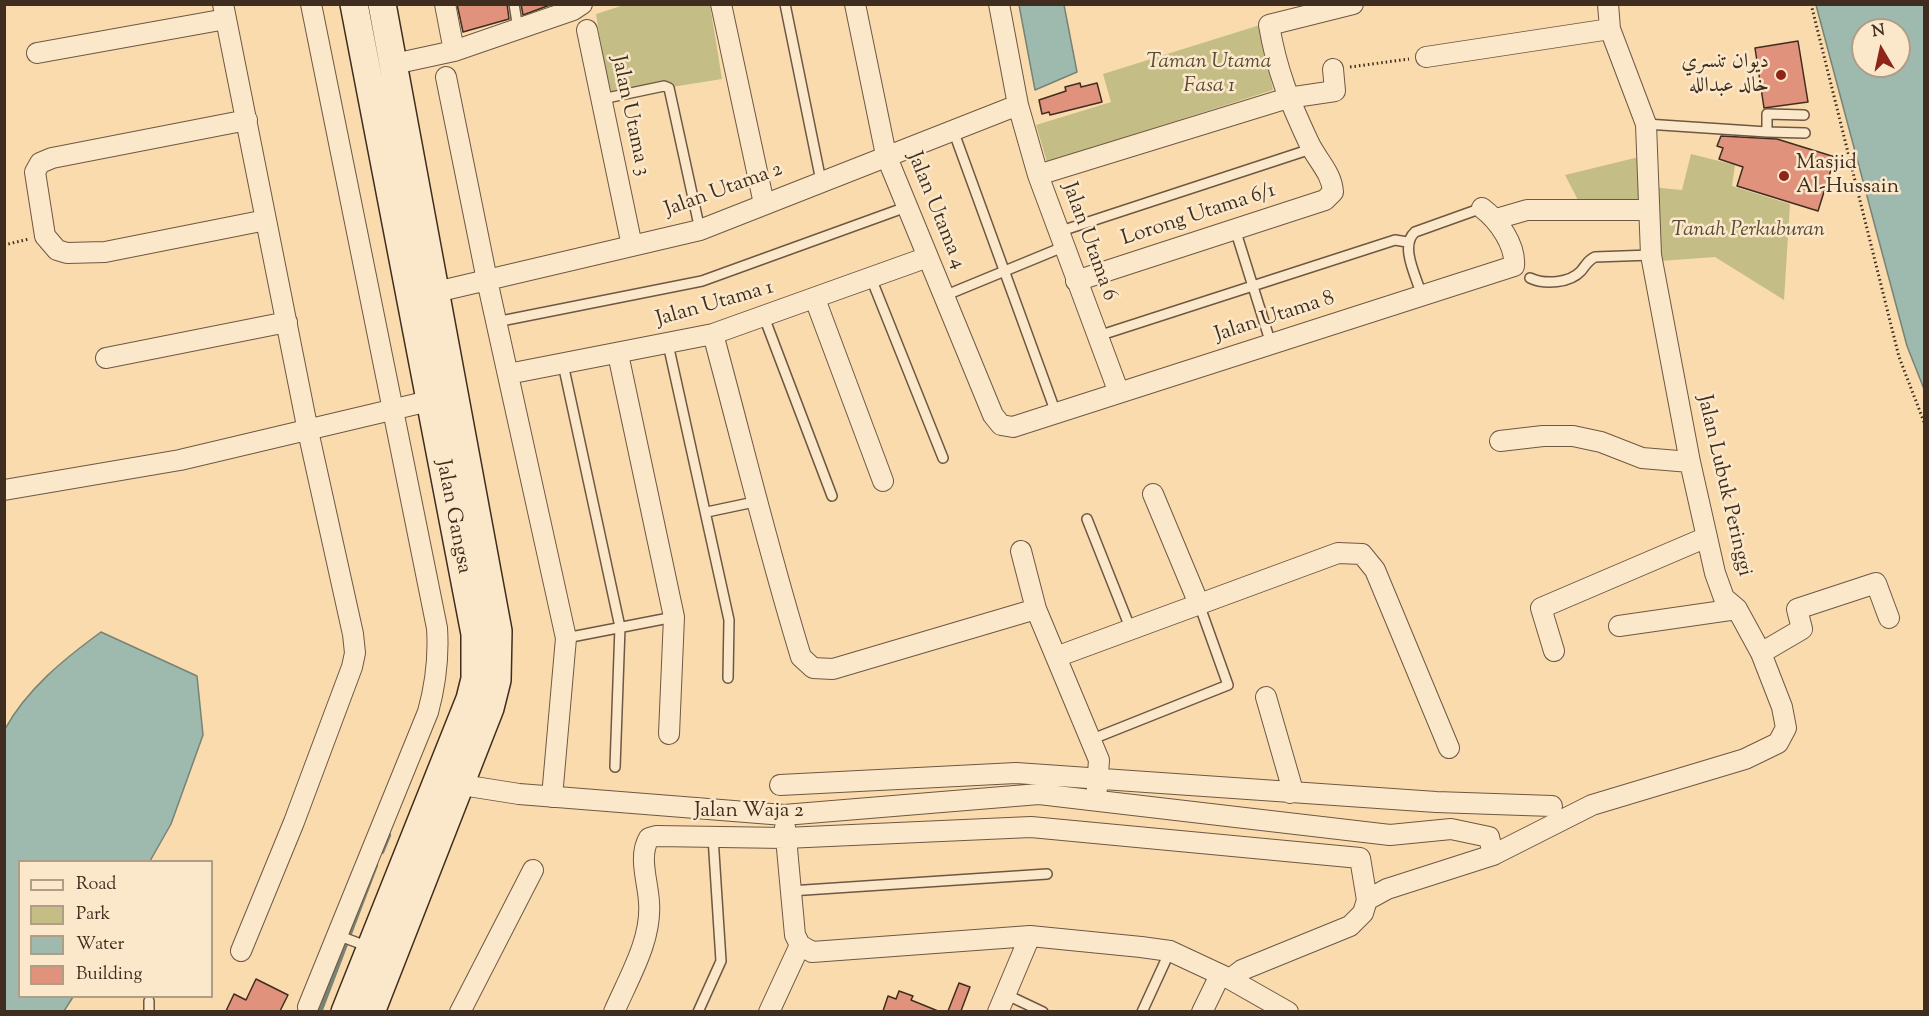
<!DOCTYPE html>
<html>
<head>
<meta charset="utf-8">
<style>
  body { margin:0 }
  #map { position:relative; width:1929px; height:1016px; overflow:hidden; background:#f9dbae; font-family:"Sorts Mill Goudy",serif }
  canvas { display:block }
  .frame { position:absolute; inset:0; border:6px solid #3f2d1f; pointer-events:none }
  .legend { position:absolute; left:18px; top:860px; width:195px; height:138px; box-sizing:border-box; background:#fbe8ca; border:2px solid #b09d86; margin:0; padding:8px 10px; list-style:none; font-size:18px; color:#3f2d1f }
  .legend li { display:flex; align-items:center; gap:12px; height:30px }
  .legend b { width:30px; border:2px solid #b09d86 }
  .north { position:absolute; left:1851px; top:18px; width:60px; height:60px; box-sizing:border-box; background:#fbe8ca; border:2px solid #b09d86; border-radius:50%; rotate:351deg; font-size:16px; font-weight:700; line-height:24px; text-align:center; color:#3f2d1f }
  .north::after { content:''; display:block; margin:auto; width:21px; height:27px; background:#8f2418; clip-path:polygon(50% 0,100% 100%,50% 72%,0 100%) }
</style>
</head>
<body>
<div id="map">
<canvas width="1929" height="1016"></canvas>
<div class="frame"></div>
<ul class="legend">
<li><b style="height:8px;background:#fbe8ca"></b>Road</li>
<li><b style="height:16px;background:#c4be86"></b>Park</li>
<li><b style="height:16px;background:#9ebaaf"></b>Water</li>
<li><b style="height:16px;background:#e0927c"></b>Building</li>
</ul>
<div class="north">N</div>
</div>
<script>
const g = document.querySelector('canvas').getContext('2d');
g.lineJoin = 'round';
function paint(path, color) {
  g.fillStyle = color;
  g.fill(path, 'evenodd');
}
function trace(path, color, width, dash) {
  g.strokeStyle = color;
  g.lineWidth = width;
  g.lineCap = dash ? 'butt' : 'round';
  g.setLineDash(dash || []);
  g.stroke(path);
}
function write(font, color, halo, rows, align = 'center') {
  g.font = font + ' "Sorts Mill Goudy",Amiri,serif';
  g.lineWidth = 5;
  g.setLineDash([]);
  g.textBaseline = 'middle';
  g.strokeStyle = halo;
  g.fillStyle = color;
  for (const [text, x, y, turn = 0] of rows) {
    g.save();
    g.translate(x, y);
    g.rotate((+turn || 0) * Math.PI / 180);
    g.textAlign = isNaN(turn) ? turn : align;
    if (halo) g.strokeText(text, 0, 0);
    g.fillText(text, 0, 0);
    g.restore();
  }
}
paint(new Path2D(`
  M624,5H710L722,79L609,97L596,14Z
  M1260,25L1273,90L1047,162L1036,125L1111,102L1103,74Z
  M1691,154L1735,165L1732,186L1790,204L1784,300L1715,257L1660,261L1651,187L1682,190Z
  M1639,157L1642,208L1581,206L1565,175Z`), '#c4be86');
const water = new Path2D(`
  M1019,5H1064L1077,72L1035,90Z
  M1816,5H1924V389L1907,346ZM1863,30H1899V66H1863Z
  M101,632L197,676L203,735L171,824L150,861L20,862V996L73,997L64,1011H5V729C27,689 64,659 101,632Z`);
paint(water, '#9ebaaf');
trace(water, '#788275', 1.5);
trace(new Path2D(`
  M382,852L389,835
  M320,1012L376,865`), '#788275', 4.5);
const building = new Path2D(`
  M457,4H507L509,19L463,32Z
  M521,4H550V5L523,15Z
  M1798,41L1808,102L1764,108L1755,48Z
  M1080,83L1081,87L1097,83L1102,102L1050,115L1049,112L1042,114L1039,100L1066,91L1065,87Z
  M1721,136L1777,139L1835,157L1818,211L1737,186L1743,167L1719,159L1723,148L1717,146Z
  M256,979L288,995L280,1011H226L234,994L246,1000Z
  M959,983L970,987L961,1011H948Z
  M899,991L913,996L911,1000L938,1011H883L888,996L896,999Z`);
paint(building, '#e0927c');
trace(building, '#3f2d1f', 1.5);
const lane = new Path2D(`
  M514,4L518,29
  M785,4L821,181
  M602,99L664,86L669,88L700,230
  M1646,124L1767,132V114L1804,115
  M953,130L1056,413
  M1767,132L1805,133
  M1235,229L1271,344
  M1058,232L1311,149
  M871,278L943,458
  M1530,278C1545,285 1570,283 1581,271C1586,265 1588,260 1595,257L1651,255
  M944,296L1063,247
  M1422,296C1417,278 1399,246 1415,232L1482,208
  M764,317L832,496
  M496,322L702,281L909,206
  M1098,336L1395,240L1407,242
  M668,344L729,620L728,678
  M563,364L620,627L615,767
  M707,512L759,501
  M1087,519L1131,630
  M566,638L674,617
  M1090,740L1228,685L1199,604
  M790,891L1047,874
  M337,935L369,947
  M1005,994L1043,1012
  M149,1001V1012
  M698,1012L721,961L713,837
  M1142,1012L1170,951`);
const street = new Path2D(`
  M223,4L308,431L353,634L355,653L352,667L294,822L241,951
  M445,4L454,51
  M721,4L764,204
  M855,4L886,155L993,415L1001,425L1013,427L1514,266C1516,245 1498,220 1482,208
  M999,4L1018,105L1038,175L1119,393
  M587,30L632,246
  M37,53L226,19
  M1426,57L1610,29
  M394,64L454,51L573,10L582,4
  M446,77L487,280L566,638L552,797
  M247,120L52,158L40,163L35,172L45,236L57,250L67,253L105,252L266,220
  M1038,175L1288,98L1335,91L1333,69
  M1496,219L1527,210H1647
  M1076,281L1325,200L1333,192C1332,173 1317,160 1309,143C1289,100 1277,72 1269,25L1353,4
  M436,292L700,230L1018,105
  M815,299L883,481
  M713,334C742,441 768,550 801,657L813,668L833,669L1036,609
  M618,354L674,617L669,734
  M106,358L287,322
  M508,374L713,334L928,257
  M1500,441L1543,436H1573L1601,442L1642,458L1690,462
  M4,490L180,460L429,401
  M1153,494L1199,604
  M1021,551L1036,609L1099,760L1097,789
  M1619,626L1737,609
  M1554,651L1541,608L1707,537
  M1761,653L1802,629L1797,609L1876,583L1889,618
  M1056,657L1338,553L1362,554L1375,570L1449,748
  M1266,697L1291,784L1290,793
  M462,785L519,794L784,815L1039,794L1390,835L1451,829L1489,837L1493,855
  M780,785L1016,773L1436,802L1552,806
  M785,827L795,935L800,945
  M1367,900L1387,889L1493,855L1592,805L1745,759L1778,743L1786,728L1782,707L1761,653L1737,609L1724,598L1715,573L1690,462L1651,255L1646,124L1610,29L1608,4
  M800,945L812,952L1030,936L1141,947L1170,951L1230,979L1288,1012
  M308,1007L428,712C436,683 439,658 437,628L311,4
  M460,1012L533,870
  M614,1012C629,977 652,940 649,902C648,882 638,856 649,838L656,836L785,838L1031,827L1360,858L1367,900L1363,913L1350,926L1242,970L1230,979
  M769,1012L800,945
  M998,1012L1030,936
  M1202,1012L1220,975`);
const secondary = new Path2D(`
  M345,1012L470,699L475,679V634L354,4
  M371,1012L490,708L497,680L498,631L382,4`);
trace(lane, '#6e5843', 12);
trace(street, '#6e5843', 22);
trace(secondary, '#3f2d1f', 30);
trace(new Path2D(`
  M1811,4L1899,357L1924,422
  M1350,67L1409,59
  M4,245L29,239`), '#3f2d1f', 3, [1.5, 3]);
trace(lane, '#fbe8ca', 9);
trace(street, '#fbe8ca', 20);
trace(secondary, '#fbe8ca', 27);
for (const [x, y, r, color] of [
  [1781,75,6,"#8f2418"],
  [1784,176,6,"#8f2418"]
]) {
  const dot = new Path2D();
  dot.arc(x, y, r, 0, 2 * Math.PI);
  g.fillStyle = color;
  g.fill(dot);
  trace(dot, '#fbe8ca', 2);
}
write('italic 21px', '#5a4a34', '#fbe8ca', [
  ["Taman Utama",1209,63],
  ["Fasa 1",1209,87],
  ["Tanah Perkuburan",1748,231]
]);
write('21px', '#3f2d1f', '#fbe8ca', [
  ["دیوان تنسري",1769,63],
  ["خالد عبدالله",1769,87],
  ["Masjid",1796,164,"left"],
  ["Al-Hussain",1796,188,"left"]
], 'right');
write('21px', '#3f2d1f', '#fbe8ca', [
  ["Jalan Utama 3",629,116,78],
  ["Jalan Utama 2",724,191,-20],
  ["Jalan Utama 4",935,211,68],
  ["Lorong Utama 6/1",1199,216,-18],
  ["Jalan Utama 6",1088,242,70],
  ["Jalan Utama 1",715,305,-16],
  ["Jalan Utama 8",1275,318,-18],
  ["Jalan Lubuk Peringgi",1723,486,77],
  ["Jalan Gangsa",452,517,79],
  ["Jalan Waja 2",749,812]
]);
</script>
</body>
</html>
